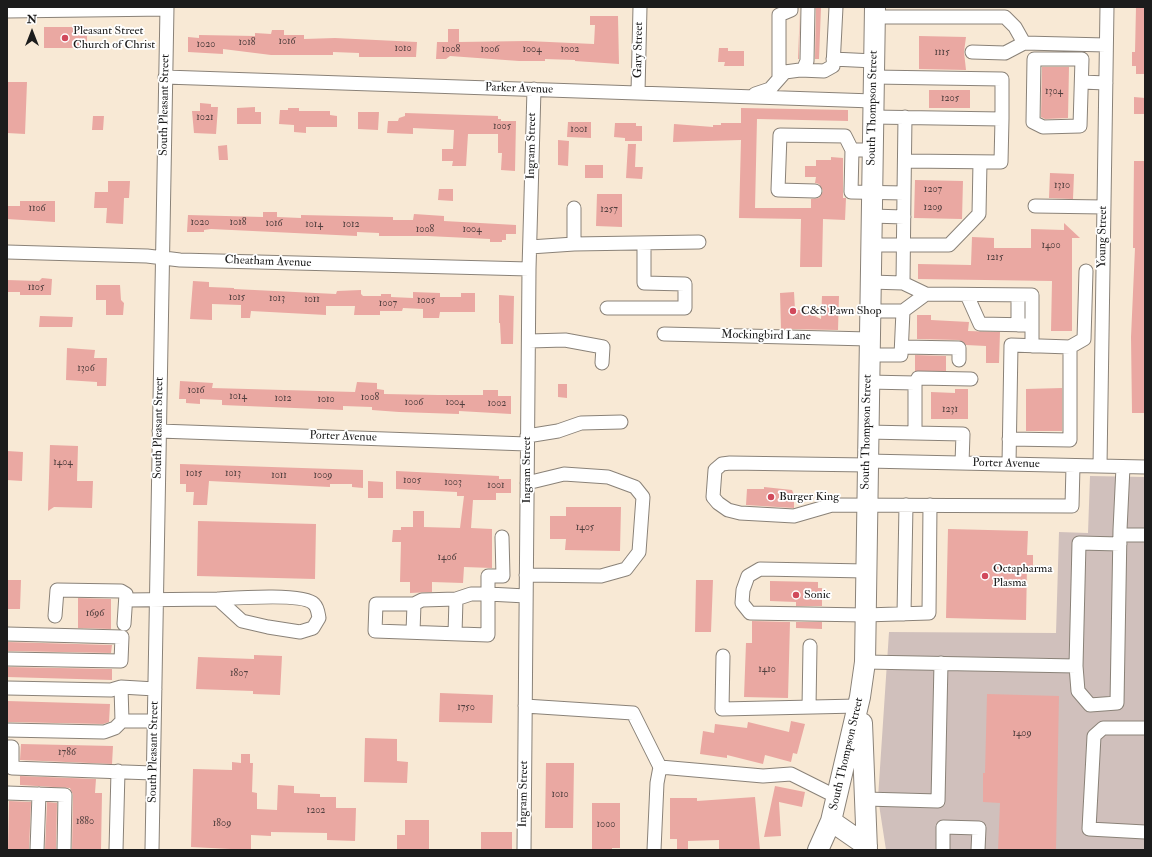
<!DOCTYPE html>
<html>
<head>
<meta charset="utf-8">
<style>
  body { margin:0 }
  #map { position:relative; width:1152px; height:857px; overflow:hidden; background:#f8e9d5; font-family:"IM FELL Double Pica",serif }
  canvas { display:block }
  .frame { position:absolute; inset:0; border:8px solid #1c1c1c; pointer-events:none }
  .north { position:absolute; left:12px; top:12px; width:40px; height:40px; -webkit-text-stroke:3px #fff; paint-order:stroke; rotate:0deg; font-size:11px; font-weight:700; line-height:16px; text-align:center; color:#1c1c1c }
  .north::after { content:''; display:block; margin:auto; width:14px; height:18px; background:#1c1c1c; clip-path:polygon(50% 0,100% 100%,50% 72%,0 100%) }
</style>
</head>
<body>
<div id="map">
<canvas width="1152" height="857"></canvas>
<div class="frame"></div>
<div class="north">N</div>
</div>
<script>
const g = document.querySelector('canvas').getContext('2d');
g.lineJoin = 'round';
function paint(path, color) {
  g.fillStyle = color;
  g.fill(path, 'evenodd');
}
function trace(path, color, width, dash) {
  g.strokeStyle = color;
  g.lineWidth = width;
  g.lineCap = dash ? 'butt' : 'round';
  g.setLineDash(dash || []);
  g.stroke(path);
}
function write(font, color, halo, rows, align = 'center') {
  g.font = font + ' "IM FELL Double Pica",serif';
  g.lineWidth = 3.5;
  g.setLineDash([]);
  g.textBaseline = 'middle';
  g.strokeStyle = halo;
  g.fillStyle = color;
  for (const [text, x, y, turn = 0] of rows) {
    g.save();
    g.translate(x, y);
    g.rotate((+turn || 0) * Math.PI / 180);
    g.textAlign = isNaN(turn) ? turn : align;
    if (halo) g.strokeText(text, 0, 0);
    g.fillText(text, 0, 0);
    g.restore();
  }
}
paint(new Path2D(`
  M1090,476L1145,477V850H886L878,798L889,632L1056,633L1059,532L1088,533Z`), '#d0c0bc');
paint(new Path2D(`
  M800,7L799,59H798Z
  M816,7H821L819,59H815Z
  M1136,7H1145V74H1136V66H1132V52H1135Z
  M590,16H618L619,64L575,61V60L545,59V61H519L450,56L446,59H436L437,42H448V29H459V42L527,41L594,44L595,25H590Z
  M44,27H87V48H44Z
  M272,30H284V35H304V39L335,38L417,42L416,57H359V53L333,52V55H271L223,49V54L188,52V37L199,38V35L255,36V33L271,34Z
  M919,36L966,37L964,52L966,70L919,69Z
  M719,48H728V51H744V66H724L725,62H718Z
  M1042,67H1069L1068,118L1045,119L1041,117Z
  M8,82H27L25,134L7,133Z
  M929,90H970V108H929Z
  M1134,97L1145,98V114H1134Z
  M200,103L211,104V107H218L216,134L194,133L192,111H200Z
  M255,107V112H261V124H237V108Z
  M288,108H299V111H330V115L337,116V127H306V133L294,132V125L279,124L280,110H288Z
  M741,108L848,110V121L757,119L755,208H811V199L819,198L823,191L819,184L815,183L816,177H805V166H816V160H831V157L843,158V198H846L845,220L823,219L822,267H800L801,219L739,218L741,140L673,142L674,124L713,127V125H721V123H741Z
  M358,112H379L378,130L358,129Z
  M405,113L498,116V119H501V121H516L515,171L501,170L502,153H498V134H468L466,166H452L453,161H442V149H453L454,130L413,128V134L387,133L388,121H398L399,118L405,116Z
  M93,116H104L103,130H92Z
  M568,122H591V138L567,137Z
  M615,123H636V126H642V141H625V138L614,137Z
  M558,140L569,141L568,166L558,165Z
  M628,144H636L635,167H643L642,179L626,178Z
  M227,145L228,160H219L218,146Z
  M1134,161H1145V413H1132L1131,337L1135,248H1133Z
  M585,165H603V178H585Z
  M1050,173L1074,174L1073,199L1049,198Z
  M915,180L963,181L962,219L914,218Z
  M108,181H130L129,198H124L123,224L106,223L107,208H94L95,192H108Z
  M439,189H453V201L438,200Z
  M597,194H622V227L596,226Z
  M20,201H55V222L7,219V206H20Z
  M263,212H277V217L301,218V215L393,217V220H413L414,214L444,216V221L516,225V234H506V240H502V242H490V239L427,236H379V233L357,232V236L211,229L204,230V232H187L188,215L263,217Z
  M1064,223L1080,238H1072V331H1051L1052,281L918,279V264L971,265L972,237L994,238V248H1031V229L1064,230Z
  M42,278L52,279L51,295H20V292H7V280L39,281Z
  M193,281L209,282V287L234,288V289L336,294L337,291L361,290V294L363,296H381V294H391V297L413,298V292L440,293V297H461V293H475V312H440L439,318H423V309L403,308L402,311H380V315H354L355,306H326V315L251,311L250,318H241V305L212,304V320L190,319Z
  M96,285H120L121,300L124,303L123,315H106V300H96Z
  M794,292L795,310H803L821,319L822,296H839L838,330L781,329L780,293Z
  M499,295L514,296L513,344H501L500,323H499Z
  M917,315H931V320L969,322L968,331L1000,332L999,363H986V346L966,345L959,340L917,339Z
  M40,316L73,317L72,327H39Z
  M67,348L95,350L94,358H107L106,386H97V382L66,380Z
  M915,355L946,356V371H915Z
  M180,381L213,383L212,388L355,392L357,382L377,383V389L384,390V394L438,395H483V390H498V396H511V414L459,411V414L399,412L372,410V407L343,406V410L222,405V400L200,399V404L186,403V399H179Z
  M558,384H567V398L558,397Z
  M1062,388V431H1026V389Z
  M955,389H968V419H931V392L955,393Z
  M50,445L78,446L77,481H93L92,508L54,507L48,511Z
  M7,451L23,452L22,481L7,480Z
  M180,464L363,470V488L352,487V484H330V487L209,481L207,505H193L194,492H186V484H180Z
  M396,471L499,476V479H511V493H496V500H473L471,528L492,529V568L464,567L463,583L432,582V592L410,593V582H400L401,542H392L393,530H401V527H413V511H424V527L460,528L464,496H457V492L396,489Z
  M368,481L383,482V498H368Z
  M764,487L792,490L794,495V508L746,505L747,489H764Z
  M566,507H621L620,551L565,550L566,539H550V516H566Z
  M198,521L316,524L315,579L197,576Z
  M948,529L1028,531L1027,555H1033V566H1027L1026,620L946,618Z
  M7,580H21L20,609H7Z
  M696,580H713L711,632H695Z
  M770,581L818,582V588H822V606H796V602L770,601Z
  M78,598L111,599V629L78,628Z
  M752,621L790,622L788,698L744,697L746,643H752Z
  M796,622H822V629L796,628Z
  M7,642L112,645L111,653L7,651Z
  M254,655L282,656L280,695L253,694V691L196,689L198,657L254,659Z
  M7,667L112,669V680L7,677Z
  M440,693L493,695L492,723L439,722Z
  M987,694L1059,696L1056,850H998L1000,803L983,802V773H985Z
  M7,701L110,704L109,722L103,724L7,722Z
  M791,721L805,724L797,754L793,753L791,762L765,755L763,764L727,755V758L700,754L703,731L714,733L715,724L747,728L748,722L789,732Z
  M365,738L397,739V761L408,762L407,783L364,782Z
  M21,744L113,746L112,764L20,760Z
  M241,754H250V763H253L252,792L257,793V809L277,810L278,785L294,786V793L320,794V797H336V808H356L355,841L327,840V833L271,832V836L251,835V850L191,847L193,769L232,770V762L241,763Z
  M546,763H574L573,828H545Z
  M20,776L96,779L95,793H102L101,850H72L73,795L70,788L20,785Z
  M775,786L805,792L802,807L779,802L781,836L764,837Z
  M755,797L760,850H719V840L688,841V849H677V839H670V798H697V801Z
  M9,801L31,802L29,850H8Z
  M47,802L57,803L56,850H45Z
  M592,803H620V848H612V850H592Z
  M405,820H429V850H397V835H405Z
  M481,832H512V850H481Z`), '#eaa8a2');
const minor = new Path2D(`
  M7,11L167,9
  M875,17H1005L1015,27L1024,43L1106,45
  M972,52L1005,53L1024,43
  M833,59L874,61
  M1034,59H1082L1080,126L1043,127L1033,122Z
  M803,70L807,61L808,7
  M165,77L873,101
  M779,77V15L791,10V7
  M1082,82L1106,83
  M638,92L640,7
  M755,94L770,89L785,72L800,70L824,71L833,66L836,7
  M872,117L1002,119V79L873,77
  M852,150L851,192L904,193L905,117
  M905,161L1001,162L1002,119
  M815,191L778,190L780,135L845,136L852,150H872
  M1035,206L1104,207
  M871,216L904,217
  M574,244V208
  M870,245H949L979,214L980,162
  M530,247L574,244L699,242
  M7,252L147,256L180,260L529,269
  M870,282L903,283L926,294L1032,295V346
  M903,283L904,193
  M967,295L980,324L1032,325
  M1018,295V325
  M607,308H685V284L644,283V243
  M903,311L926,294
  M664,334L869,339
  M529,341L565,340L603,347L602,363
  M902,347L959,348V360
  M1070,347L1084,339L1086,271
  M868,355H901L903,311H869
  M868,382L915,383V433L963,434L962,463
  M915,383L918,378L971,379
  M159,431L527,444
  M867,432L915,433
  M527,436L558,431L581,423L621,422
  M867,461L1145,467
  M1009,464L1011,345L1070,347V440L1009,439
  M867,465L730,463L722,464L715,470L713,497L718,503L728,510L740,513L794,516L832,505L1072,506L1073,466
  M1100,466L1107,7
  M1123,467L1120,530L1122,535H1145
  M502,537L503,576H488V594L526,596
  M866,571L760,569L748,576L743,590L742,603L750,613L865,615L929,613L930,505
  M526,575L601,576L626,569L639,552L643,497L635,487L608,477L564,474L527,483
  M471,594H488V635L375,631L376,604H414L422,600L456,599Z
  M126,600L218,599L242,621L268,627L300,632L313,628L319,618C318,613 318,608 314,604C304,593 235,598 218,599
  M904,614L906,505
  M55,616L57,590L121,591L126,594L124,624
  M413,632L414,604
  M7,634L122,637L121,661L7,659
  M455,634L456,599
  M723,656L722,709L858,706
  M865,662L1076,666L1078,691L1090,705L1117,703L1120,530
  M1076,666L1079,543L1120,544
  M121,687L122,721
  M7,688L111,690L121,687L155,689
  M525,706L633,713L660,767L763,776L791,774L837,797
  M809,707L810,646
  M1145,728H1103L1094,736L1089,829L1145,832
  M7,730L104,732L115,728L122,721H154
  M7,747H12V768L153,773
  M7,793L65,795L64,850
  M865,799L938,801L941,663
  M37,850L39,794
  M116,850L118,771
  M152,850L167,7
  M524,850L529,269L534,89
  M654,850L657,783L660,767
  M943,850V827L979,828L978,850`);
const highway = new Path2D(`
  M862,723L867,850
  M831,821L867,846
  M818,850L831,821L860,697L865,662L875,7`);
trace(minor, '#8a8278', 15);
trace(highway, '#8a8278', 22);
trace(minor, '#fff', 13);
trace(highway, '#fff', 20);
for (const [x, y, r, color] of [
  [65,38,4,"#d1495b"],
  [793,311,4,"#d1495b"],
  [771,497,4,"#d1495b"],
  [985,576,4,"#d1495b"],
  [796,595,4,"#d1495b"]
]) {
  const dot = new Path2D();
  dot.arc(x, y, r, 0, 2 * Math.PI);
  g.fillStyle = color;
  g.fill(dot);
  trace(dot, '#fff', 1.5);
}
write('10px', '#503f3e', null, [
  ["1016",287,42],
  ["1018",247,43],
  ["1020",206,45],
  ["1010",403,49],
  ["1008",451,50],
  ["1006",490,50],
  ["1004",532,50],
  ["1002",570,50],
  ["1115",942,53],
  ["1304",1054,92],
  ["1205",950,99],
  ["1021",205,118],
  ["1005",502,127],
  ["1001",579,130],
  ["1310",1062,186],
  ["1207",933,190],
  ["1209",933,208],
  ["1106",37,209],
  ["1257",609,210],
  ["1020",200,223],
  ["1018",238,223],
  ["1016",274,224],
  ["1014",314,225],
  ["1012",351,225],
  ["1008",425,230],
  ["1004",472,230],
  ["1400",1051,246],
  ["1215",995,258],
  ["1105",36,288],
  ["1015",237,298],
  ["1013",277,299],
  ["1011",312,300],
  ["1005",426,301],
  ["1007",388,304],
  ["1306",86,369],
  ["1016",196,391],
  ["1014",238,397],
  ["1008",370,398],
  ["1012",283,399],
  ["1010",326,400],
  ["1006",414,403],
  ["1004",455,403],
  ["1002",497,404],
  ["1231",950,410],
  ["1404",63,463],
  ["1015",194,474],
  ["1013",233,474],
  ["1011",279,476],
  ["1009",323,476],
  ["1005",412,481],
  ["1003",453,483],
  ["1001",496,486],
  ["1405",585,528],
  ["1406",447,558],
  ["1696",95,614],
  ["1410",767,670],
  ["1807",239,674],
  ["1750",466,708],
  ["1409",1022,734],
  ["1786",67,753],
  ["1010",560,795],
  ["1202",316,811],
  ["1880",85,822],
  ["1809",222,824],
  ["1000",606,825]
]);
write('12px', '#1c1c1c', '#fff', [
  ["Pleasant Street",73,31],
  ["Church of Christ",73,45],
  ["C&S Pawn Shop",801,311],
  ["Burger King",779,497],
  ["Octapharma",993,569],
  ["Plasma",993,583],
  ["Sonic",804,595]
], 'left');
write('12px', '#1c1c1c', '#fff', [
  ["Gary Street",639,50,-89],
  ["Parker Avenue",519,89,2],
  ["South Pleasant Street",165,105,-89],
  ["South Thompson Street",873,108,-89],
  ["Ingram Street",532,146,-89],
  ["Young Street",1103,237,-89],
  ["Cheatham Avenue",268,262,2],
  ["Mockingbird Lane",766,336,1],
  ["South Pleasant Street",159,428,-89],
  ["South Thompson Street",867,432,-89],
  ["Porter Avenue",343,437,2],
  ["Porter Avenue",1006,464,1],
  ["Ingram Street",527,470,-90],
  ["South Pleasant Street",154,752,-89],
  ["South Thompson Street",847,754,-77],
  ["Ingram Street",524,794,-89]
]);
</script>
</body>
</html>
